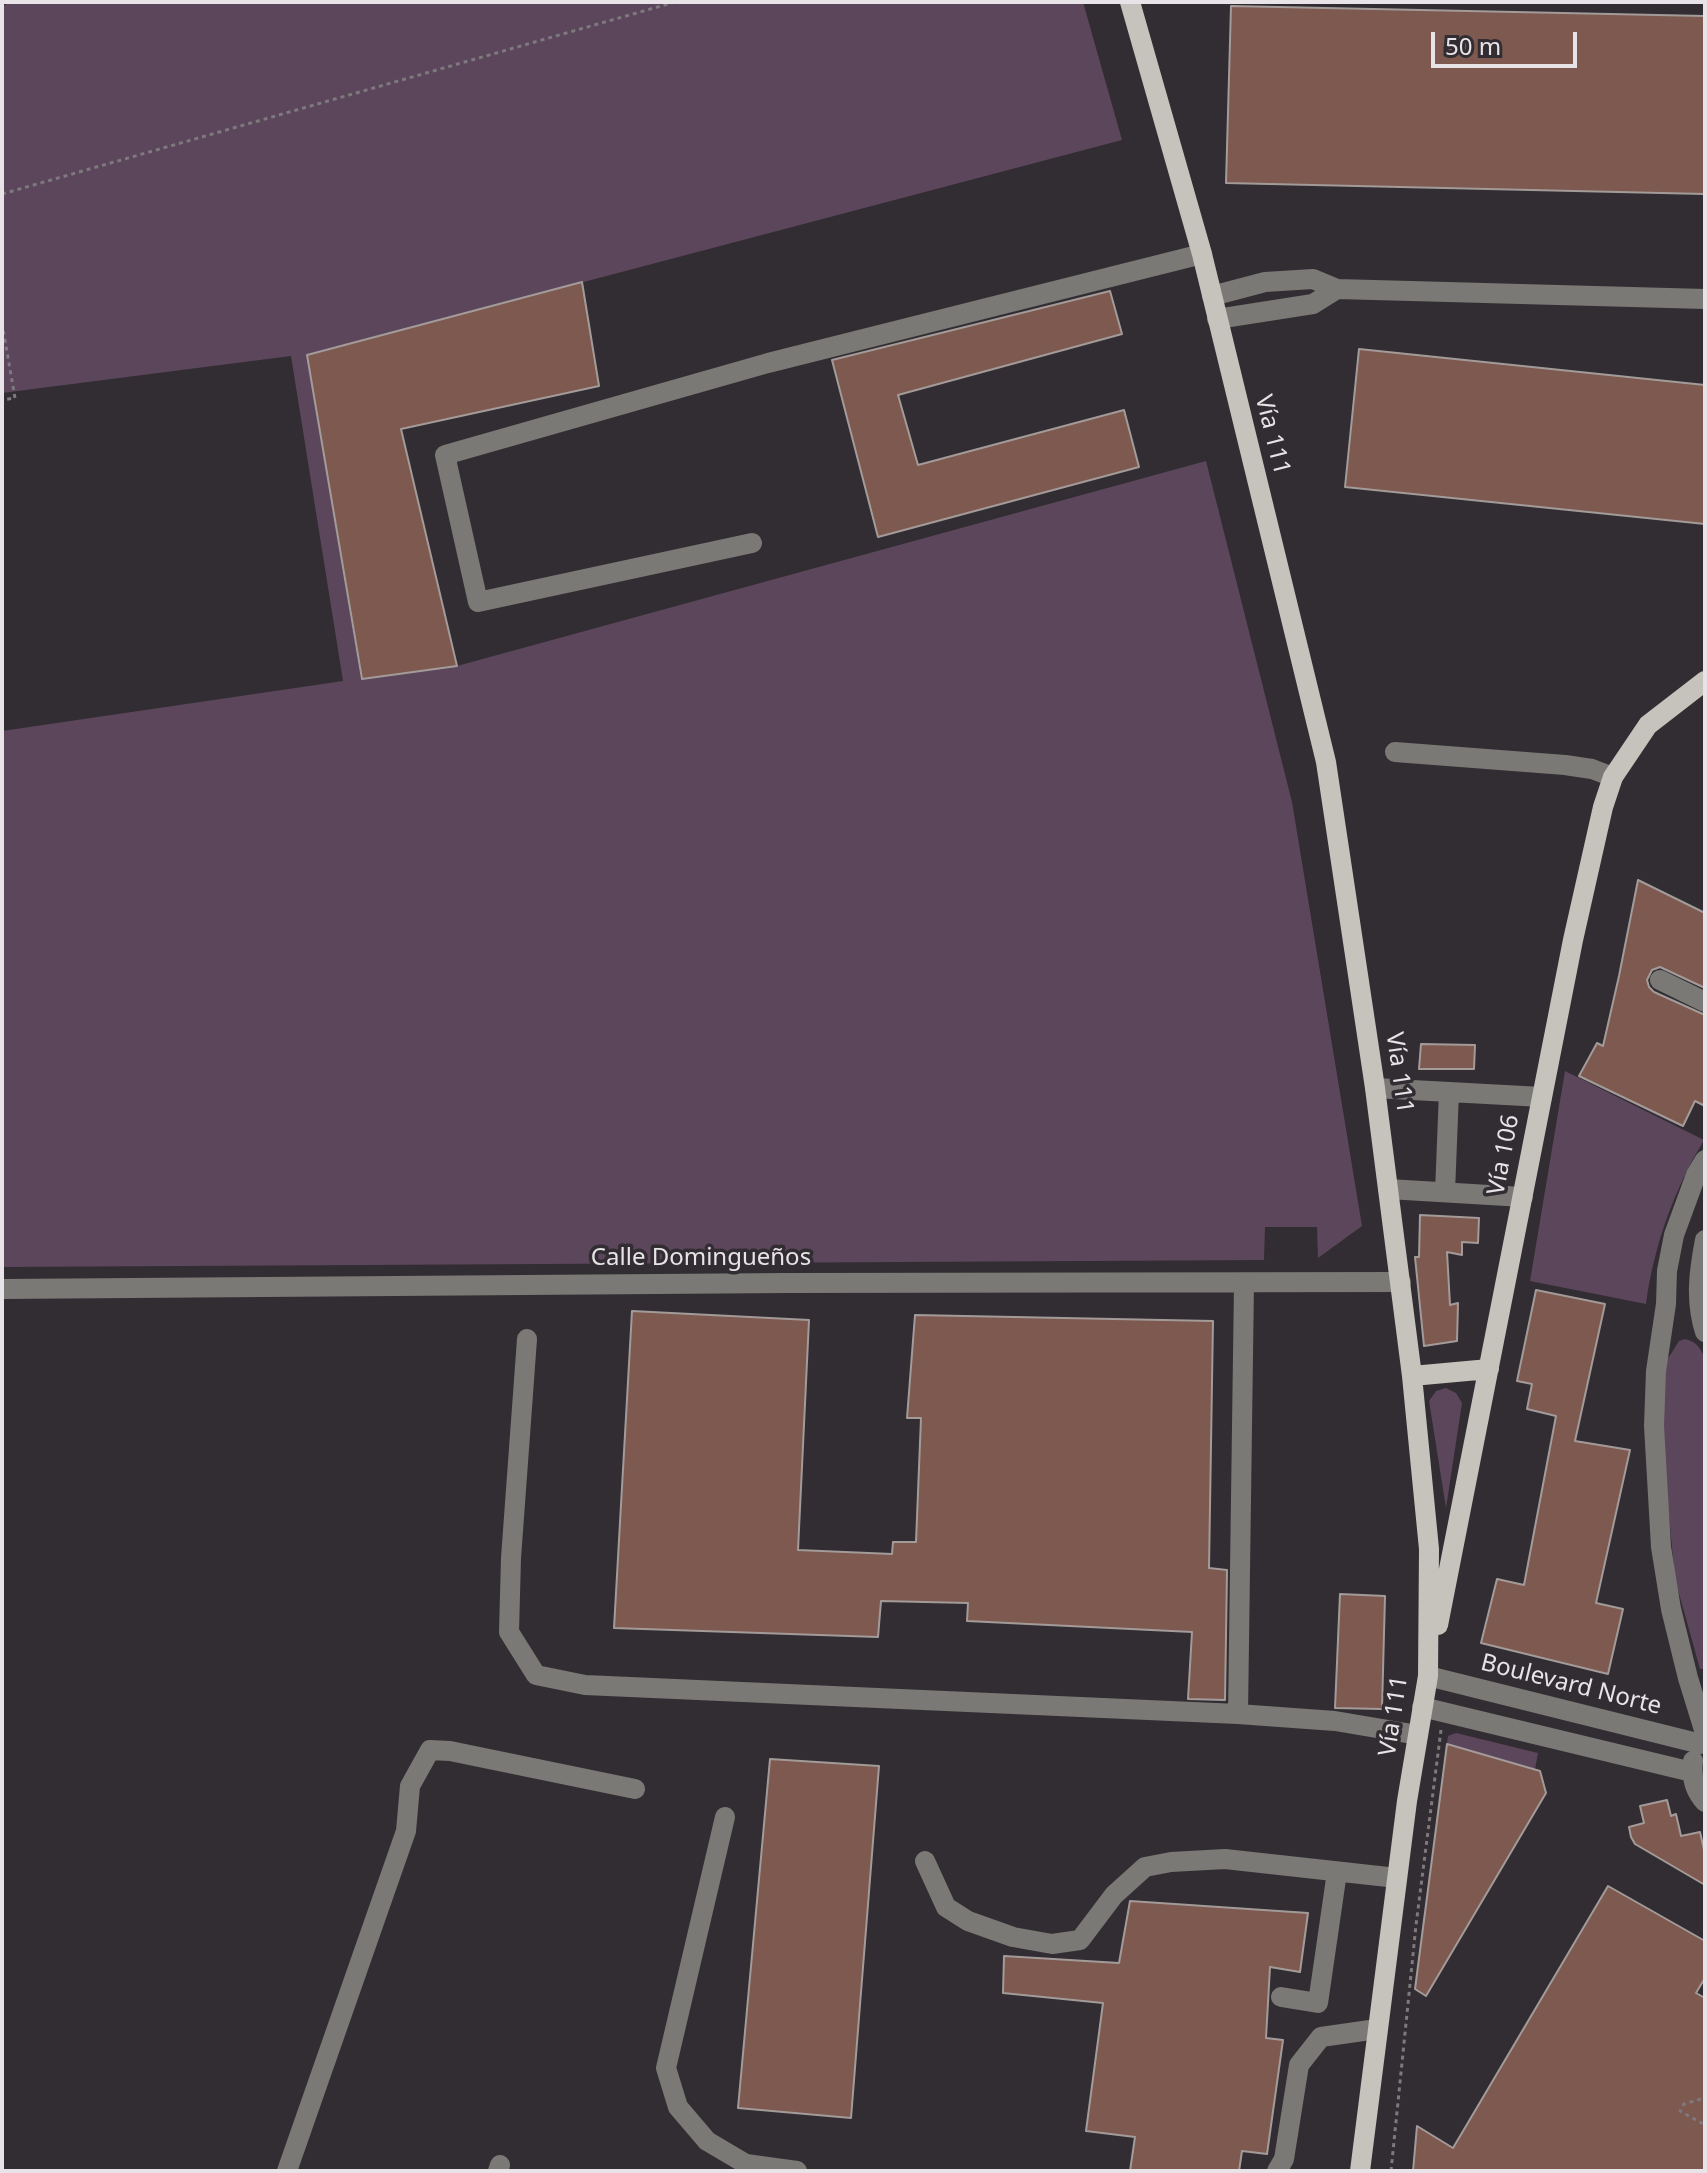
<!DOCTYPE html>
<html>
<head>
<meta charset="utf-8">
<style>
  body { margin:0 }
  #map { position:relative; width:1707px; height:2173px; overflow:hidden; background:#322d32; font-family:"Noto Sans",sans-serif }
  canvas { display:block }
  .frame { position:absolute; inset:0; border:4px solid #e7e3e6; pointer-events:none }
  .scale { position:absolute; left:1431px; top:32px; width:146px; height:36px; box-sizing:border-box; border:4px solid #e7e3e6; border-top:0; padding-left:10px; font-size:24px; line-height:28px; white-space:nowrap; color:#e7e3e6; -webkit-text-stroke:6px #322d32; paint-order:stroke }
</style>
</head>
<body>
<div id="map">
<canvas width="1707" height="2173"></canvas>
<div class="frame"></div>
<div class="scale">50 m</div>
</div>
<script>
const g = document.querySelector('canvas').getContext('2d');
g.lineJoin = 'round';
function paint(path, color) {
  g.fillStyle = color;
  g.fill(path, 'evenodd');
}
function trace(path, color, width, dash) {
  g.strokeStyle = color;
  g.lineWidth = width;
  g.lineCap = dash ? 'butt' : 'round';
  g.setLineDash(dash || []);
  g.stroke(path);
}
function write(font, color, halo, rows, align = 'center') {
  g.font = font + ' "Noto Sans",sans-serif';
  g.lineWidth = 7;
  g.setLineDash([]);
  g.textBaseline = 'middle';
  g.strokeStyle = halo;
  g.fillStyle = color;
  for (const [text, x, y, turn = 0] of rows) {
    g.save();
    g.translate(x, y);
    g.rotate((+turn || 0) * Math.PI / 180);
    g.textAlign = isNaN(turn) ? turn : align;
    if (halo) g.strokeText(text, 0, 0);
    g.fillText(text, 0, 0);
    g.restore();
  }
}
paint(new Path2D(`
  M12,2H1083L1122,140L307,355L361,679L457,666L1206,461L1292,802L1362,1226L1318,1258L1317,1227H1265L1264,1260L2,1267V731L343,681L291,356L2,393V6Z
  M1565,1071L1704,1140C1674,1190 1654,1245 1646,1304L1530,1281Z
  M1685,1339C1697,1342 1700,1347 1705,1359V1669H1700L1675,1579L1659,1410L1667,1360L1679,1341Z
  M1446,1388L1456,1393L1462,1403L1446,1508L1429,1401L1436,1391Z
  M1456,1733L1538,1753L1535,1769L1447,1744L1448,1736Z`), '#5c465b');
const building = new Path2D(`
  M1231,6L1705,16V194L1226,183Z
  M582,282L599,386L401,429L457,666L362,679L307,355Z
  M1110,291L1122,334L898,395L918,465L1124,410L1139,467L878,537L832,360Z
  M1359,349L1705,385V524L1345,487Z
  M1638,880L1705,913V988L1660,967L1652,970L1647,980L1649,987L1654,992L1705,1015V1106L1695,1101L1683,1126L1579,1076L1597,1043L1603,1046L1619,976Z
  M1421,1044L1475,1045L1474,1069H1419Z
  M1420,1215L1479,1218L1478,1243L1462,1242V1255L1447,1252L1450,1305L1458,1303L1457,1341L1424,1346L1415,1257H1419Z
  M1536,1290L1605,1304L1575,1441L1630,1450L1596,1603L1623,1609L1608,1674L1481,1643L1497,1579L1524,1585L1556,1416L1527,1409L1532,1384L1517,1381Z
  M632,1311L809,1320L798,1550L892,1554L893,1542H916L921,1418H907L915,1315L1213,1321L1209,1568L1227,1570L1225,1700L1188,1699L1192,1632L967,1621L968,1603L881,1601L878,1637L614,1628Z
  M1340,1594L1385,1596L1382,1709L1335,1708Z
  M1447,1744L1540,1771L1546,1793L1426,1996L1415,1989Z
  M770,1759L879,1766L851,2118L738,2108Z
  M1667,1800L1671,1816L1676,1814L1681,1836L1700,1832L1705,1854V1885L1635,1844L1631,1837L1629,1827L1644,1823L1640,1806Z
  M1608,1886L1705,1941V1978L1696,1993L1705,1998V2171H1413L1417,2126L1453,2148Z
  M1130,1901L1308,1913L1300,1972L1270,1967L1266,2038L1283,2040L1267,2154L1242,2151L1239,2171H1130L1135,2137L1086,2131L1103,2003L1003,1993L1004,1956L1119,1963Z`);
paint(building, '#7d594f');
trace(building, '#a39b99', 2);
trace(new Path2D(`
  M2,194L675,2
  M2,323L15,398L2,400
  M1701,2099L1684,2104L1680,2111L1705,2125
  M1391,2171L1416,1925L1441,1730`), '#7d797d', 3, [4, 4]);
trace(new Path2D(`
  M1212,296L1265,282L1313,279L1337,289
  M1217,319L1313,304L1337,289L1705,299
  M752,543L478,602L445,455L768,363L1202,254
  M1395,752L1565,765L1592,769L1613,777
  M1660,980L1705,1002
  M1375,1088L1542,1097
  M1705,1160L1696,1175L1674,1235L1667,1271L1666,1304L1656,1371L1654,1426L1661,1547L1671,1609L1688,1678L1705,1733
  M1388,1189L1523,1197
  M1445,1192L1449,1092
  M1705,1240C1699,1271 1695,1301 1705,1332
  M2,1289L787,1283L1401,1282
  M527,1339L511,1558L509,1632L536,1675L585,1685L1238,1714L1335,1721L1418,1735
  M1428,1676L1701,1744
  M1422,1707L1692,1772
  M1238,1714L1244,1283
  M1693,1761C1691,1777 1694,1790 1705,1802
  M725,1817L666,2068L678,2107L707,2141L746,2164L797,2171
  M925,1861L946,1907L968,1921L1013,1937L1052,1944L1080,1940L1114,1895L1145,1867L1171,1862L1225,1859L1397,1878
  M1281,1997L1318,2003L1337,1872
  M287,2171L406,1831L410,1786L430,1750L450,1751L635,1789
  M498,2171L500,2165
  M1277,2171L1284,2159L1299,2065L1321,2037L1377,2029`), '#7a7976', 20);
trace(new Path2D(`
  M1130,2L1202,254L1326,762L1375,1088L1412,1376L1429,1549L1428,1676L1407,1801L1360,2171
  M1412,1376L1489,1369
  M1438,1625L1573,940L1603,807L1613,777L1648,725L1705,681`), '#c6c3bd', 20);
write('24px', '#e7e3e6', '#322d32', [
  ["Vía 111",1272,435,76],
  ["Vía 111",1399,1073,82],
  ["Vía 106",1504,1155,-79],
  ["Calle Domingueños",701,1258],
  ["Boulevard Norte",1571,1685,14],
  ["Vía 111",1394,1716,-81]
]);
</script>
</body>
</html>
